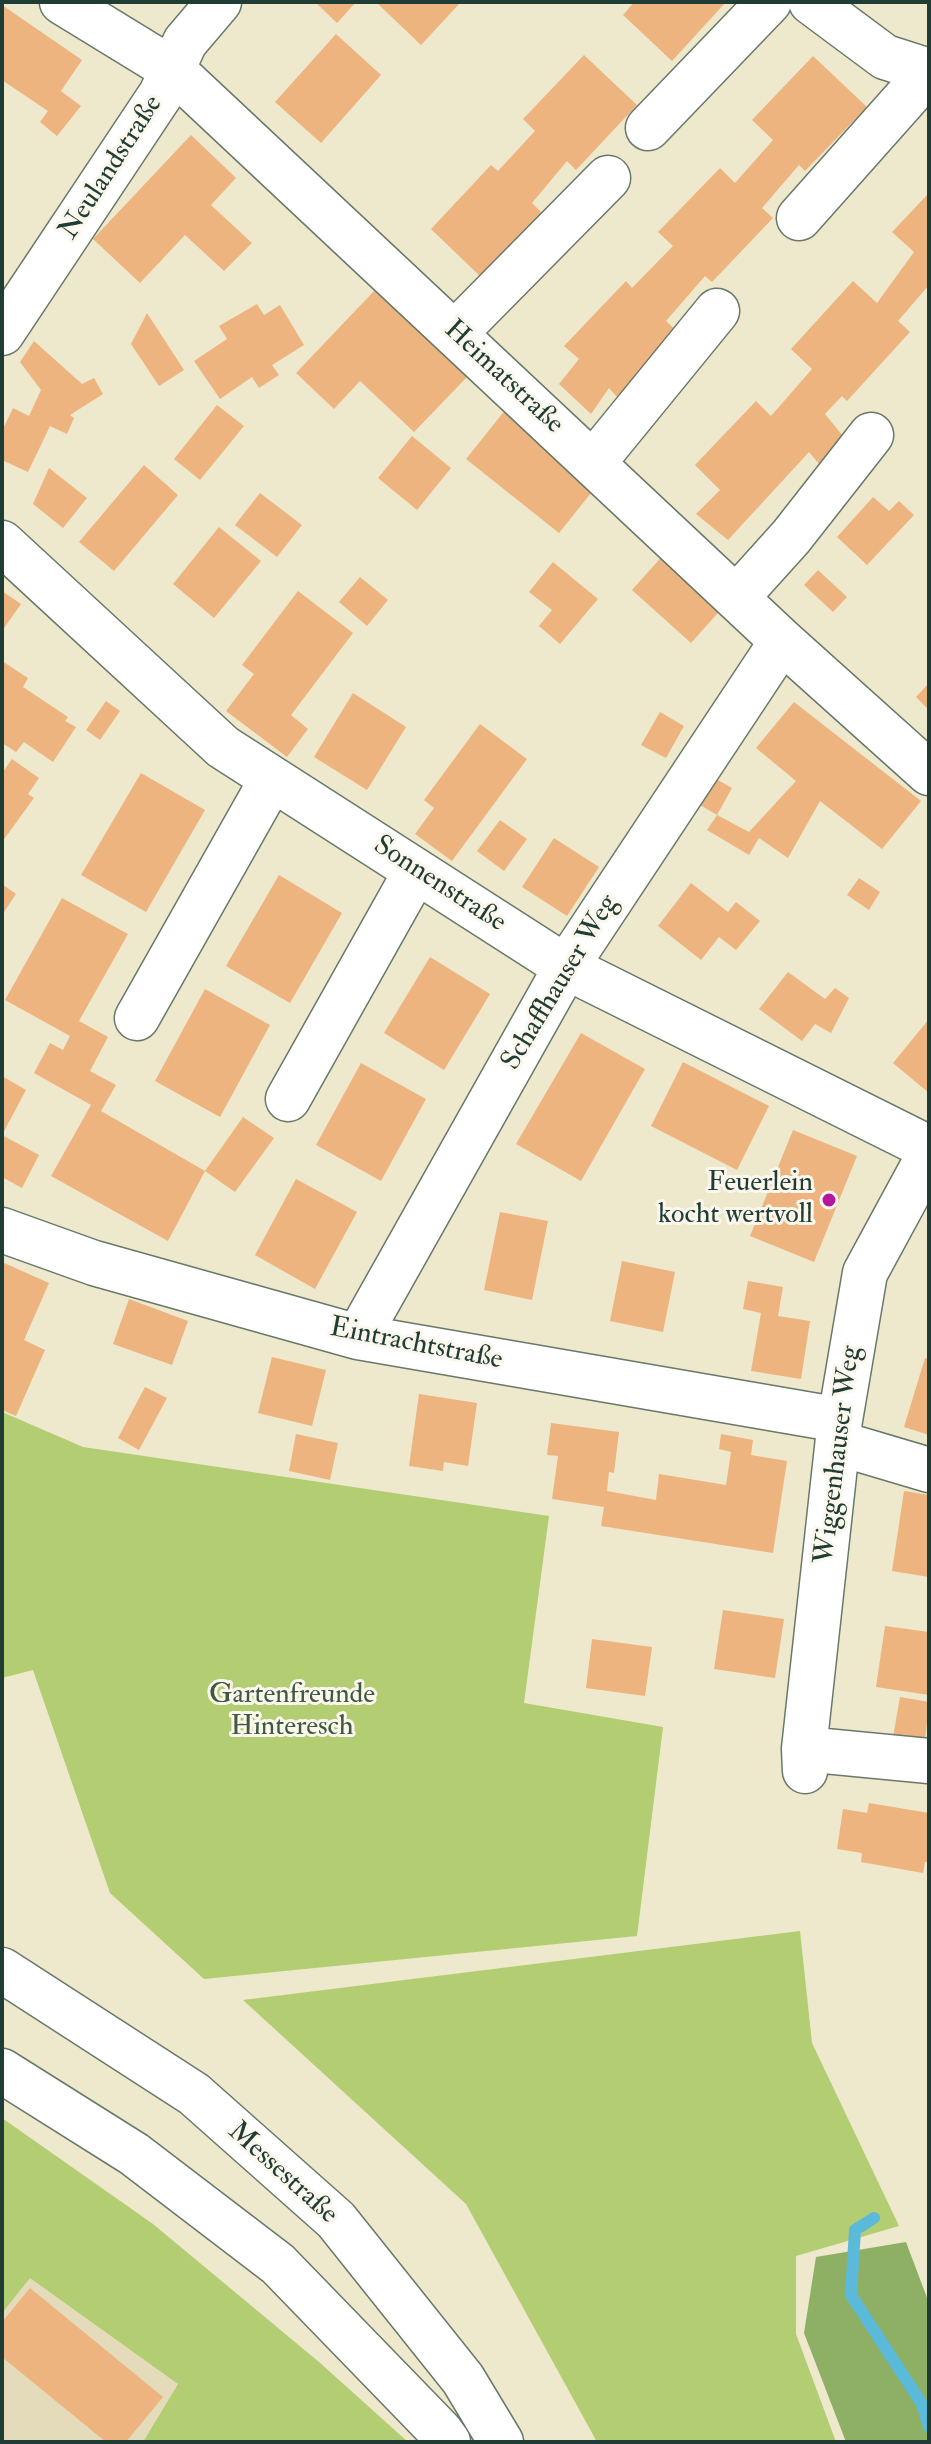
<!DOCTYPE html>
<html>
<head>
<meta charset="utf-8">
<style>
  body { margin:0 }
  #map { position:relative; width:931px; height:2444px; overflow:hidden; background:#eee8cc; font-family:"IM FELL Double Pica",serif }
  canvas { display:block }
  .frame { position:absolute; inset:0; border:4px solid #1f3d34; pointer-events:none }
</style>
</head>
<body>
<div id="map">
<canvas width="931" height="2444"></canvas>
<div class="frame"></div>
</div>
<script>
const g = document.querySelector('canvas').getContext('2d');
g.lineJoin = 'round';
function paint(path, color) {
  g.fillStyle = color;
  g.fill(path, 'evenodd');
}
function trace(path, color, width, dash) {
  g.strokeStyle = color;
  g.lineWidth = width;
  g.lineCap = dash ? 'butt' : 'round';
  g.setLineDash(dash || []);
  g.stroke(path);
}
function write(font, color, halo, rows, align = 'center') {
  g.font = font + ' "IM FELL Double Pica",serif';
  g.lineWidth = 6;
  g.setLineDash([]);
  g.textBaseline = 'middle';
  g.strokeStyle = halo;
  g.fillStyle = color;
  for (const [text, x, y, turn = 0] of rows) {
    g.save();
    g.translate(x, y);
    g.rotate((+turn || 0) * Math.PI / 180);
    g.textAlign = isNaN(turn) ? turn : align;
    if (halo) g.strokeText(text, 0, 0);
    g.fillText(text, 0, 0);
    g.restore();
  }
}
paint(new Path2D(`
  M2,2227L178,2384L143,2442H2Z`), '#e3dbba');
paint(new Path2D(`
  M2,1412L83,1447L549,1516L524,1703L663,1727L637,1936L204,1979L110,1893L33,1670L2,1678Z
  M800,1931L812,2043L899,2226L796,2256V2334L836,2442H597L466,2204L243,2000Z
  M2,2118L153,2224L319,2362L408,2442H143L178,2384L30,2278L2,2313Z`), '#b3cd72');
paint(new Path2D(`
  M906,2242L929,2303V2442H846L804,2333L816,2257Z`), '#8eb064');
trace(new Path2D(`
  M874,2218L855,2230L851,2295L922,2404L929,2427`), '#5bb9d9', 12);
paint(new Path2D(`
  M315,2H356L337,23Z
  M376,2H461L421,45Z
  M634,2H726L672,61L623,15Z
  M2,5L82,60L61,91L81,106L57,136L40,122L48,111L2,80Z
  M336,34L381,75L321,143L275,102Z
  M584,55L637,105L576,170L567,161L532,203L545,216L484,280L431,229L491,165L498,171L535,131L523,119Z
  M813,56L867,107L805,171L799,165L762,208L773,218L712,282L705,276L666,321L679,333L617,397L609,388L591,414L559,384L579,359L564,346L626,281L632,288L673,246L658,232L720,168L735,183L773,140L752,120Z
  M191,135L236,178L211,205L252,243L224,271L185,235L140,283L93,239Z
  M929,193V285L898,321L910,332L847,401L842,396L825,414L847,441L820,465L809,452L728,540L696,514L720,490L695,465L756,401L771,416L812,369L791,349L853,281L877,303L914,252L892,232Z
  M375,290L467,377L414,432L360,381L334,409L296,373Z
  M257,304L264,315L280,305L304,345L272,365L279,375L259,388L252,377L220,399L194,361L227,339L219,326Z
  M147,313L184,370L159,386L131,344Z
  M34,341L82,384L94,378L103,394L70,415L74,418L67,434L50,426L28,472L2,460V431L13,408L29,416L41,390L20,362Z
  M217,405L244,426L200,480L174,459Z
  M506,409L599,483L559,533L466,459Z
  M412,436L451,468L417,510L378,478Z
  M144,465L178,495L114,571L79,542Z
  M49,468L87,498L63,528L33,504Z
  M260,493L302,525L277,557L235,525Z
  M873,497L889,511L899,501L914,515L867,565L837,537Z
  M219,527L261,561L214,618L173,584Z
  M666,552L725,605L691,643L632,590Z
  M553,562L598,599L560,644L539,626L552,610L529,592Z
  M818,570L847,597L833,612L804,585Z
  M360,577L388,600L367,626L339,602Z
  M2,591L21,604L2,631Z
  M298,591L353,633L291,715L308,729L287,757L226,711L254,674L242,665Z
  M2,661L28,678L23,687L68,717L65,721L76,727L53,762L24,742L16,752L2,743Z
  M929,683V710L916,697Z
  M353,693L406,727L367,790L314,757Z
  M106,701L120,711L100,740L86,730Z
  M794,702L921,801L882,849L820,801L788,858L759,838L749,855L707,830L717,815L749,832L796,781L756,748Z
  M660,712L684,726L666,758L641,745Z
  M480,724L527,759L452,861L415,834L434,808L424,800Z
  M12,759L39,778L28,794L34,798L2,842V773Z
  M141,773L205,810L146,912L81,875Z
  M709,775L732,788L717,815L695,802Z
  M500,820L527,839L504,871L477,851Z
  M554,838L599,867L567,916L522,887Z
  M279,875L342,913L290,1003L226,966Z
  M859,878L880,892L869,910L847,895Z
  M691,883L728,912L736,902L760,921L736,950L719,937L701,960L658,926Z
  M2,884L16,894L2,915Z
  M62,898L128,934L79,1021L108,1037L90,1071L116,1085L101,1111L205,1171L168,1241L51,1176L91,1105L34,1073L50,1043L63,1050L70,1036L5,1000Z
  M430,957L490,994L444,1070L384,1033Z
  M788,972L825,999L835,988L849,998L831,1033L815,1024L802,1041L759,1009Z
  M205,989L270,1025L220,1117L155,1081Z
  M929,1019V1093L893,1063Z
  M581,1033L645,1069L581,1181L516,1144Z
  M683,1062L769,1106L737,1170L651,1126Z
  M361,1063L426,1099L381,1181L316,1145Z
  M2,1076L26,1090L2,1135L39,1155L22,1188L2,1177Z
  M243,1117L274,1138L235,1192L205,1171Z
  M793,1130L857,1156L814,1262L750,1236Z
  M296,1179L357,1212L315,1289L255,1255Z
  M500,1212L548,1221L532,1300L484,1290Z
  M622,1261L675,1272L663,1332L610,1321Z
  M2,1262L49,1283L24,1340L45,1350L16,1416L2,1410Z
  M748,1281L783,1287L778,1316L810,1321L801,1379L751,1371L761,1313L743,1309Z
  M129,1299L188,1321L172,1365L113,1344Z
  M272,1357L326,1370L312,1426L258,1413Z
  M925,1358L929,1359V1435L904,1427Z
  M145,1387L167,1398L139,1450L118,1438Z
  M419,1394L477,1403L468,1466L444,1462L443,1471L409,1466Z
  M551,1423L619,1432L614,1473L609,1472L607,1491L656,1500L659,1474L726,1485L731,1452L719,1449L721,1434L753,1440L751,1455L787,1461L773,1553L601,1526L604,1507L552,1499L558,1456L547,1455Z
  M296,1434L338,1443L330,1480L289,1471Z
  M904,1491L929,1495V1577L892,1571Z
  M723,1610L784,1619L775,1678L714,1669Z
  M885,1626L929,1632V1695L876,1687Z
  M592,1639L652,1647L645,1696L586,1688Z
  M900,1697L929,1702L925,1742L893,1737Z
  M869,1803L929,1813V1862H925L923,1873L861,1862L862,1853L837,1849L843,1809L867,1813Z
  M30,2288L163,2397L126,2442H106L2,2357V2322Z`), '#eeb47f');
const minor = new Path2D(`
  M62,2L173,70L782,641L929,773
  M811,2L885,57L929,71
  M648,128L769,2
  M799,218L929,72
  M2,333L161,94L185,42L219,2
  M455,333L608,178
  M593,463L717,311
  M2,543L223,747L566,967L929,1148
  M736,598L791,537L871,435
  M137,1018L272,779
  M288,1099L416,871
  M2,1230L94,1263L358,1337L840,1420
  M358,1337L566,967L782,641
  M838,1443L929,1470
  M804,1749L929,1761
  M805,1771L804,1749L840,1420L865,1273L929,1155
  M2,1970L194,2094L336,2220L463,2379L501,2442
  M2,2071L134,2154L278,2264L440,2431L448,2442`);
trace(minor, '#677969', 47);
trace(minor, '#fff', 44);
for (const [x, y, r, color] of [
  [829,1200,8,"#b5179e"]
]) {
  const dot = new Path2D();
  dot.arc(x, y, r, 0, 2 * Math.PI);
  g.fillStyle = color;
  g.fill(dot);
  trace(dot, '#fbf7ec', 3);
}
write('28px', '#1f3d34', '#fbf7ec', [
  ["Neulandstraße",112,168,-57],
  ["Heimatstraße",503,378,43],
  ["Sonnenstraße",439,885,33],
  ["Schaffhauser Weg",561,983,-59],
  ["Eintrachtstraße",416,1345,11],
  ["Wiggenhauser Weg",839,1455,-83],
  ["Messestraße",282,2174,42]
]);
write('28px', '#1f3d34', '#fbf7ec', [
  ["Feuerlein",813,1184],
  ["kocht wertvoll",813,1216]
], 'right');
write('28px', '#3d5a40', '#fbf7ec', [
  ["Gartenfreunde",292,1696],
  ["Hinteresch",292,1728]
]);
</script>
</body>
</html>
